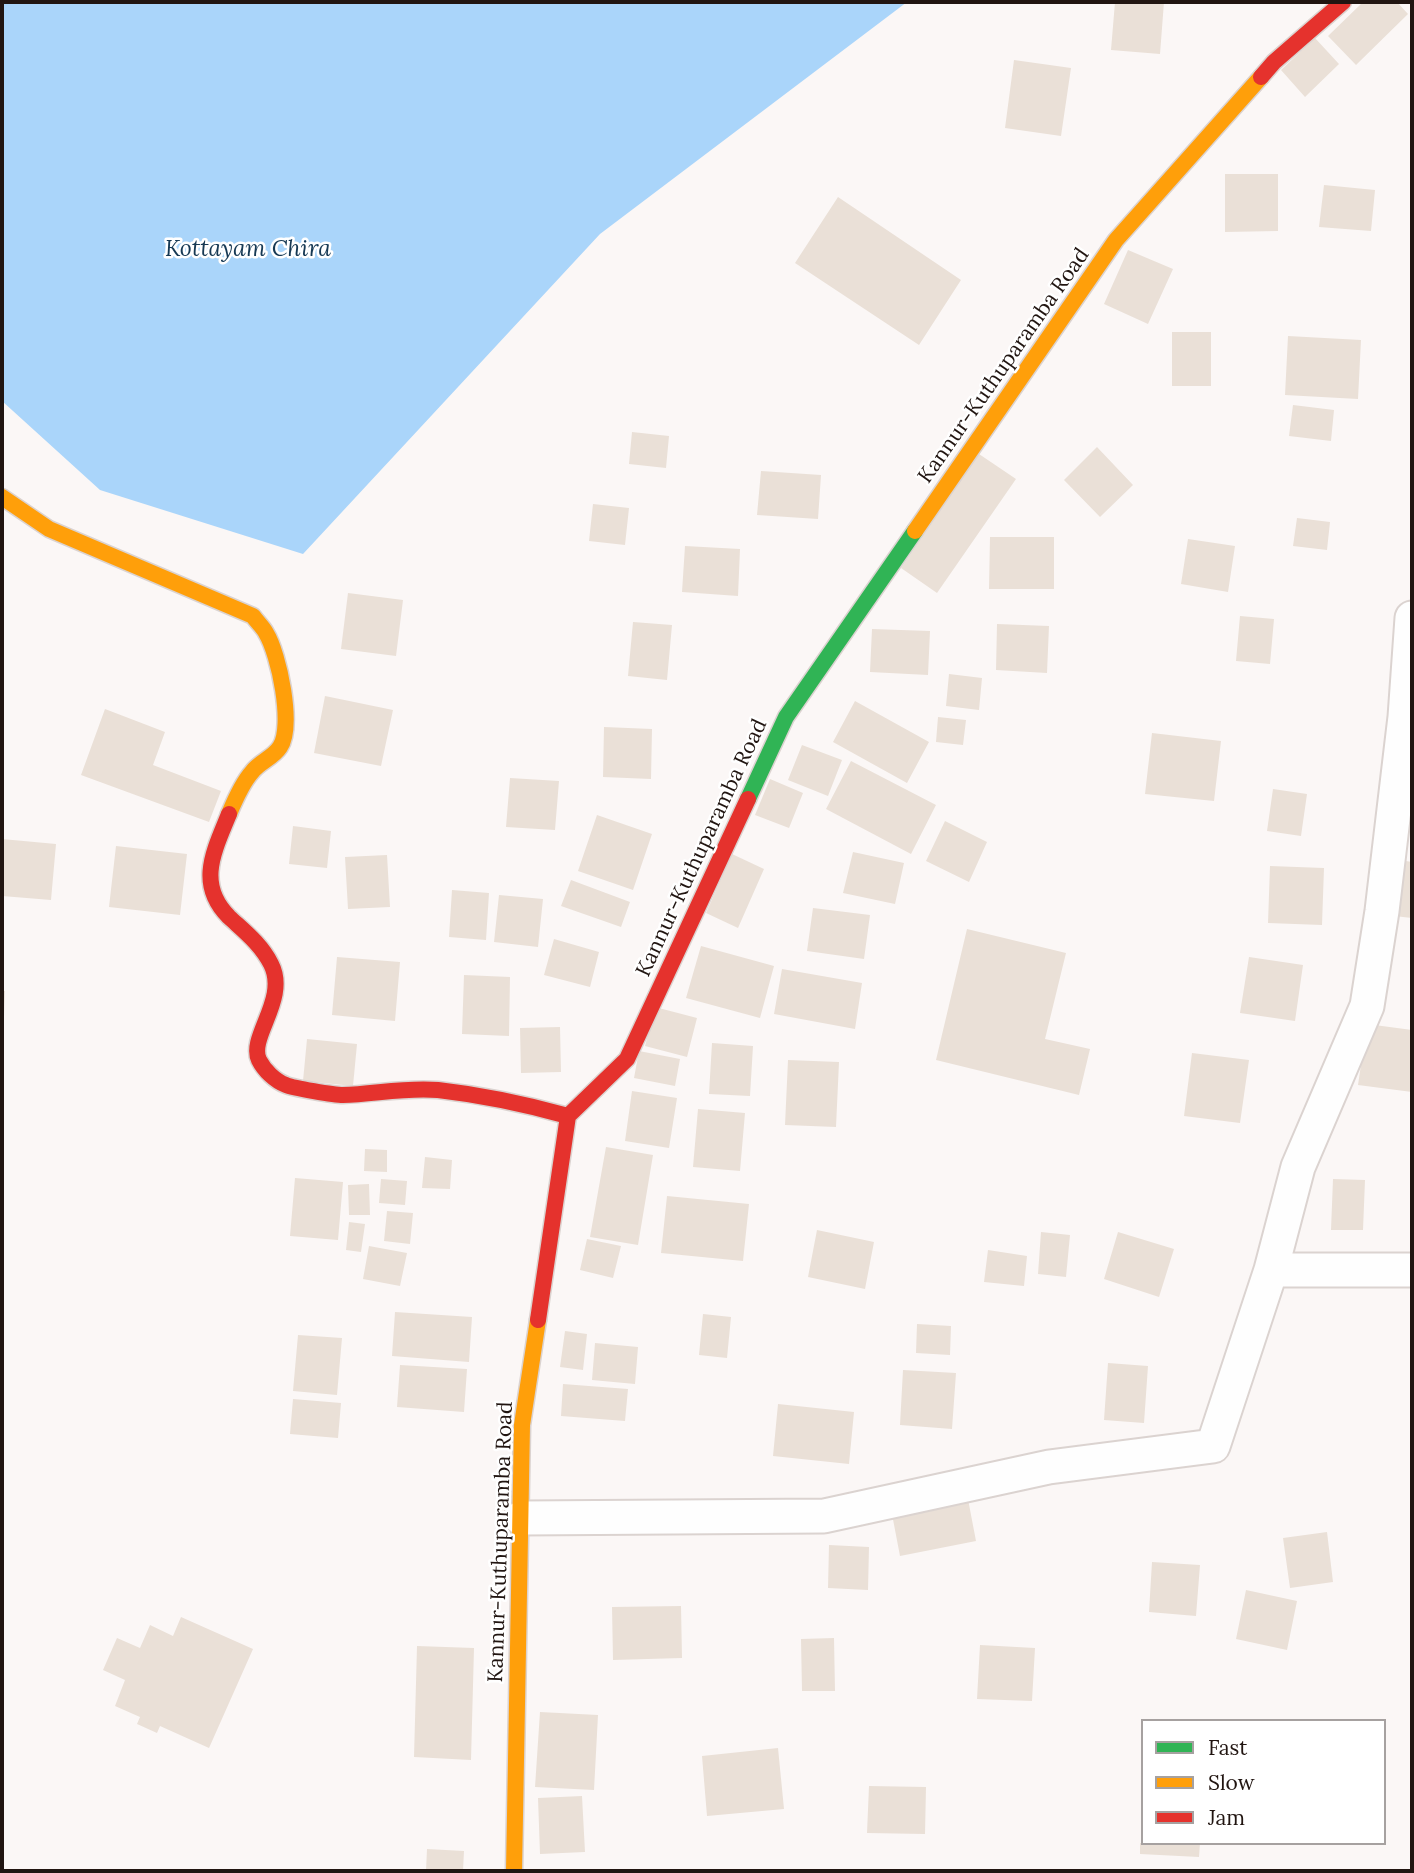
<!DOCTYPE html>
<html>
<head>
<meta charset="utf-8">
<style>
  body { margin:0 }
  #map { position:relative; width:1414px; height:1873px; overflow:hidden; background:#fbf7f6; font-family:Lora,serif }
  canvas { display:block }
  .frame { position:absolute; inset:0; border:4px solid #211511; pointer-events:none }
  .legend { position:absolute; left:1141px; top:1719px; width:245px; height:126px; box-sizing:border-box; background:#fff; border:2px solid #a6a1a0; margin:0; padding:9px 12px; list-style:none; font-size:21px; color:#211511 }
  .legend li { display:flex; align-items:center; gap:14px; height:35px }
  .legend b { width:35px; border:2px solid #a6a1a0 }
</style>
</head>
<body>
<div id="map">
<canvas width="1414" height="1873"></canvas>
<div class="frame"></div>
<ul class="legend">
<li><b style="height:9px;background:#30b455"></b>Fast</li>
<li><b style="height:9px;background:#ff9f0a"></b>Slow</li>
<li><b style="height:9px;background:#e5322d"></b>Jam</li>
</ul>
</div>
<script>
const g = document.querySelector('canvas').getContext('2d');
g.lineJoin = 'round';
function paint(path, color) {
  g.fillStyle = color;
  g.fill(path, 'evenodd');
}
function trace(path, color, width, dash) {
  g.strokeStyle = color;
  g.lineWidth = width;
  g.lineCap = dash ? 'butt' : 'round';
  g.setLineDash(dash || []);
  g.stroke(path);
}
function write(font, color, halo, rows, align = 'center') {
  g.font = font + ' Lora,serif';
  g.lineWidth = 5;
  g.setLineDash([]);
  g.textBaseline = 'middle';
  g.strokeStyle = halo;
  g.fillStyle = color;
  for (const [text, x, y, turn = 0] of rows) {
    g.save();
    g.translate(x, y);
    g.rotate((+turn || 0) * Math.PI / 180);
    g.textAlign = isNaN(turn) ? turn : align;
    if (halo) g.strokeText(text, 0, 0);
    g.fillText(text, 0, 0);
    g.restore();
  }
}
paint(new Path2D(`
  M2,2H907L600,234L303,554L100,490L2,401Z`), '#aad5fa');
paint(new Path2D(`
  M1115,2H1164L1160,54L1111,50Z
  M1363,2H1397L1408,14L1356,65L1328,36Z
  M1315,38L1339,64L1305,97L1281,70Z
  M1014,60L1071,68L1061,136L1005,128Z
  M1225,174H1278V231L1225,232Z
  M1324,185L1375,190L1371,231L1319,227Z
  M838,197L961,280L919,345L795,263Z
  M1128,250L1173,269L1148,324L1104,304Z
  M1172,332H1211V386H1172Z
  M1288,336L1361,340L1358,399L1285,395Z
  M1293,405L1334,410L1331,441L1289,436Z
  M632,432L669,436L666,468L629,464Z
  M1097,447L1133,485L1100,517L1064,480Z
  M979,454L1016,479L937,593L901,568Z
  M761,471L821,475L818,519L757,515Z
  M593,504L629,508L625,545L589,541Z
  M1297,518L1330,522L1327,550L1293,546Z
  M990,537H1054V589H989Z
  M1188,539L1235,546L1228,592L1181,584Z
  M685,546L740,549L738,596L682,592Z
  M348,593L403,600L396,656L341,649Z
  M1240,616L1274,619L1270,664L1236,661Z
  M633,622L672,625L667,680L628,676Z
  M997,624L1049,626L1047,673L996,670Z
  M872,629L930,631L928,675L870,672Z
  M949,674L982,678L979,710L946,706Z
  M325,696L393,710L381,766L314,753Z
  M855,701L929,742L907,783L833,742Z
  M105,709L165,732L153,765L221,791L209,822L81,775Z
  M938,717L966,720L963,745L936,742Z
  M604,727L652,729L651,779L603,777Z
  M1152,733L1221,741L1214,801L1145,794Z
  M802,745L842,760L828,796L788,780Z
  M851,761L936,805L911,854L826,809Z
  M510,778L559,781L555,830L506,827Z
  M770,779L803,793L789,828L755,815Z
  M1273,789L1307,794L1301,836L1267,831Z
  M597,815L652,834L633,890L578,871Z
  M945,821L987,842L969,882L926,861Z
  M293,826L331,831L327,868L289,864Z
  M2,839L56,844L51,900L2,896Z
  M116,846L187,854L180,915L109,907Z
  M853,852L904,863L895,904L843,893Z
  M732,854L764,869L738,928L706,913Z
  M387,855L390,907L348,909L345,857Z
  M1400,860L1412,862V918L1394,916Z
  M1270,866L1324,868L1322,925L1268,923Z
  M571,880L630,902L621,927L561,906Z
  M452,890L489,893L486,940L449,937Z
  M499,895L543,899L538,947L494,942Z
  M813,908L870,915L864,959L807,951Z
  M967,929L1066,953L1045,1039L1090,1049L1079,1095L936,1060Z
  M554,939L599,952L590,987L544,975Z
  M701,946L774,966L760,1018L686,998Z
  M337,957L400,962L395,1021L332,1015Z
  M1249,957L1303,965L1295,1021L1240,1013Z
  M782,969L862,983L855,1029L774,1014Z
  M464,975L510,977L509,1036L462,1034Z
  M2,991H5L4,1017L2,1016Z
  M655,1007L697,1018L687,1057L645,1046Z
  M1367,1024L1412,1030V1092L1358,1085Z
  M560,1027L561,1072L521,1073L520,1028Z
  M307,1039L357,1044L353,1086L303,1081Z
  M712,1043L753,1046L750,1096L709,1094Z
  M639,1051L680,1059L675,1086L634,1078Z
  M1192,1053L1249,1060L1240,1123L1184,1116Z
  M788,1060L839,1062L836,1127L785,1125Z
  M632,1091L677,1098L669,1148L625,1141Z
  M698,1109L745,1113L740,1171L693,1167Z
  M606,1147L653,1155L638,1245L590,1237Z
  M365,1149L387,1150V1172L364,1171Z
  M425,1157L452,1160L450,1189L422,1188Z
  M295,1178L343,1182L338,1240L290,1236Z
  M381,1179L407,1181L405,1205L379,1203Z
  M1333,1179L1365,1180L1363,1230H1331Z
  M369,1184L370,1215H349L348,1185Z
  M667,1196L749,1204L743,1261L661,1253Z
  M387,1211L413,1213L410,1244L384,1241Z
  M349,1222L365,1224L361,1252L346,1250Z
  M817,1230L874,1242L865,1289L808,1277Z
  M1041,1232L1070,1235L1066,1277L1038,1274Z
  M1118,1232L1174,1249L1159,1297L1104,1279Z
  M587,1239L621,1246L613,1278L580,1270Z
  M369,1246L407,1253L400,1286L363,1279Z
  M988,1250L1027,1256L1024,1286L984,1282Z
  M395,1312L472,1317L469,1362L392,1356Z
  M703,1314L731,1317L727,1358L699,1355Z
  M917,1324L951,1326L950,1355L916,1353Z
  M565,1331L587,1334L583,1370L560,1367Z
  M298,1335L342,1338L337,1395L293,1391Z
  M595,1343L638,1347L635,1384L592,1380Z
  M1108,1363L1148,1366L1144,1423L1104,1420Z
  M400,1365L467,1369L464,1412L397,1407Z
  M903,1370L956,1373L952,1429L900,1425Z
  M563,1384L628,1389L625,1421L561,1416Z
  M293,1399L341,1403L338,1438L290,1434Z
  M778,1404L854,1412L849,1464L773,1456Z
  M967,1494L976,1541L900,1556L891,1509Z
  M1327,1532L1333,1582L1290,1588L1283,1538Z
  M829,1545L869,1547L868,1590L828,1588Z
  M1152,1562L1200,1565L1196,1616L1149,1612Z
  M1246,1590L1297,1601L1287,1650L1236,1639Z
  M681,1606L682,1658L613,1660L612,1607Z
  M181,1617L253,1649L209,1748L160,1726L157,1733L137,1724L140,1717L115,1706L125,1680L103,1670L117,1638L140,1648L150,1625L173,1636Z
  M834,1638L835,1691H802L801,1639Z
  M980,1645L1035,1648L1032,1701L977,1699Z
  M417,1646L474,1648L471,1760L414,1757Z
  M540,1712L598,1715L594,1790L535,1787Z
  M778,1748L784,1809L707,1816L702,1756Z
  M869,1786L926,1787L925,1834L867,1833Z
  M582,1796L585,1852L540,1854L538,1798Z
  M1140,1843H1200L1199,1857L1140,1854Z
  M427,1849L464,1851L463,1871H426Z`), '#eae0d7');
const street = new Path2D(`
  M1271,1270L1298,1167L1367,1006L1382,911L1405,717L1412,618
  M521,1518L824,1516L1049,1467L1213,1446L1271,1270H1412`);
const fast = new Path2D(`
  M748,799L786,717L915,531`);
const slow = new Path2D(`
  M2,497L49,529L253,616C257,622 263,627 266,633C279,654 294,726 280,747C273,758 259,762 252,772C243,782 234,802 229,814
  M915,531L1116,240L1261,77
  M514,1871L522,1425L538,1320`);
const jam = new Path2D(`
  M1261,77L1274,62L1343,2
  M229,814C214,851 196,884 229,917C244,931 261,944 271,964C289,999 248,1037 259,1060C264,1070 275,1081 286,1085C293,1088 334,1095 343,1095C375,1094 406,1087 438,1090C482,1095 525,1104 568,1116
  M538,1320L568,1116L627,1059L748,799`);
trace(street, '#dbd3d0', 37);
trace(fast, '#dbd3d0', 19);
trace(slow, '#dbd3d0', 19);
trace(jam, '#dbd3d0', 19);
trace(street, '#fefefe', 33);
trace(fast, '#30b455', 16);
trace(slow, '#ff9f0a', 16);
trace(jam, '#e5322d', 16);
write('21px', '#211511', '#fff', [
  ["Kannur-Kuthuparamba Road",1004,366,-55],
  ["Kannur-Kuthuparamba Road",702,848,-65],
  ["Kannur-Kuthuparamba Road",501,1542,-88]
]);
write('italic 23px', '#163954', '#fff', [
  ["Kottayam Chira",248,249]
]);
</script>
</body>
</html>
